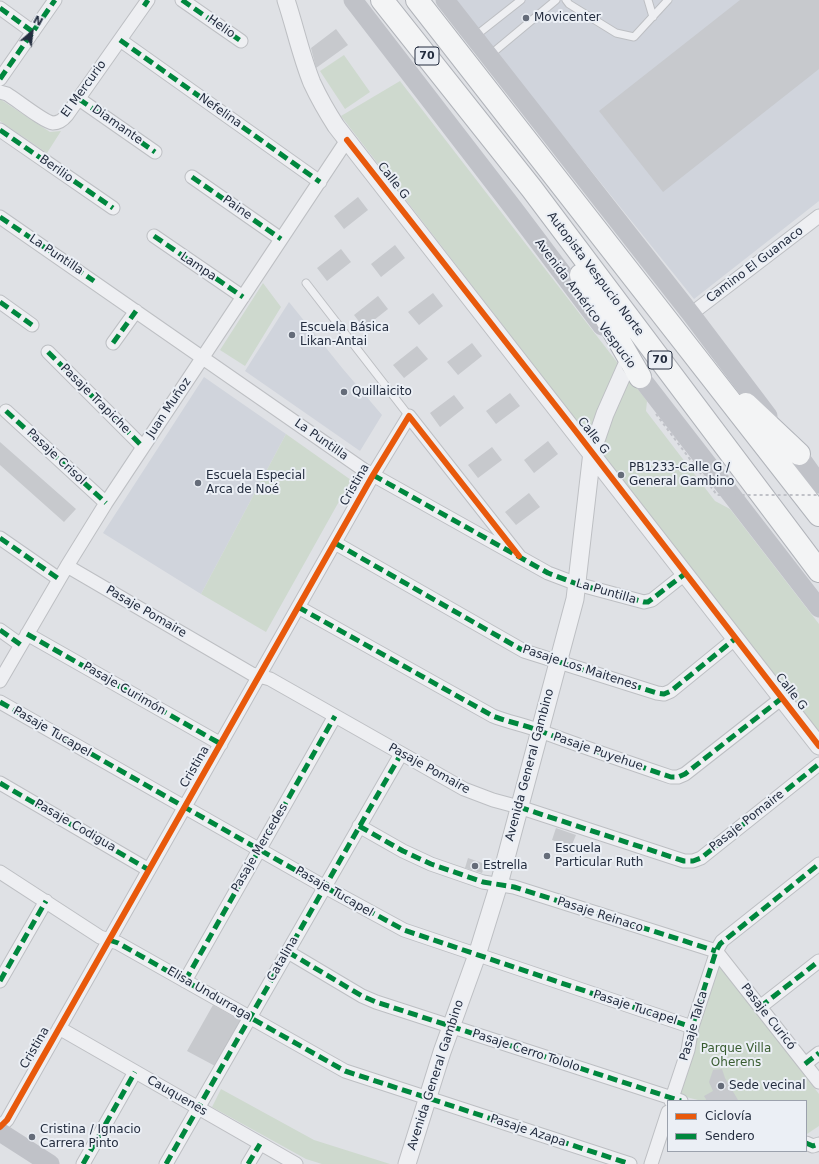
<!DOCTYPE html>
<html>
<head>
<meta charset="utf-8">
<style>
  body { margin:0 }
  #map { position:relative; width:819px; height:1164px; overflow:hidden; background:#dfe1e5; font-family:"DejaVu Sans",sans-serif }
  canvas { display:block }
  .legend { position:absolute; left:667px; top:1100px; width:140px; height:52px; box-sizing:border-box; background:#ebeff5; border:1px solid #9ba1ac; margin:0; padding:5px 7px; list-style:none; font-size:12px; color:#242d3f }
  .legend li { display:flex; align-items:center; gap:8px; height:20px }
  .legend b { width:20px; border:1px solid #9ba1ac }
  .north { position:absolute; left:12px; top:12px; width:40px; height:40px; -webkit-text-stroke:3px #ebeff5; paint-order:stroke; rotate:28deg; font-size:11px; font-weight:700; line-height:16px; text-align:center; color:#242d3f }
  .north::after { content:''; display:block; margin:auto; width:14px; height:18px; background:#242d3f; clip-path:polygon(50% 0,100% 100%,50% 72%,0 100%) }
</style>
</head>
<body>
<div id="map">
<canvas width="819" height="1164"></canvas>
<ul class="legend">
<li><b style="height:5px;background:#e8590c"></b>Ciclovía</li>
<li><b style="height:5px;background:#00873e"></b>Sendero</li>
</ul>
<div class="north">N</div>
</div>
<script>
const g = document.querySelector('canvas').getContext('2d');
g.lineJoin = 'round';
function paint(path, color) {
  g.fillStyle = color;
  g.fill(path, 'evenodd');
}
function trace(path, color, width, dash) {
  g.strokeStyle = color;
  g.lineWidth = width;
  g.lineCap = dash ? 'butt' : 'round';
  g.setLineDash(dash || []);
  g.stroke(path);
}
function write(font, color, halo, rows, align = 'center') {
  g.font = font + ' "DejaVu Sans",sans-serif';
  g.lineWidth = 4;
  g.setLineDash([]);
  g.textBaseline = 'middle';
  g.strokeStyle = halo;
  g.fillStyle = color;
  for (const [text, x, y, turn = 0] of rows) {
    g.save();
    g.translate(x, y);
    g.rotate((+turn || 0) * Math.PI / 180);
    g.textAlign = isNaN(turn) ? turn : align;
    if (halo) g.strokeText(text, 0, 0);
    g.fillText(text, 0, 0);
    g.restore();
  }
}
paint(new Path2D(`
  M454,0H819V201L694,299Z
  M289,302L343,369L382,415L360,451L245,371Z
  M204,377L286,434L201,594L103,533Z`), '#d0d4dc');
paint(new Path2D(`
  M344,55L370,92L345,109L320,71Z
  M400,81L647,401L646,411L715,501L730,509L819,624V740L607,460L341,116Z
  M0,99L50,132L61,131L47,153L0,121Z
  M263,283L281,307L245,366L220,350Z
  M286,434L351,480L266,632L201,594Z
  M717,967H722L819,1094V1126L807,1134L806,1101H702L678,1095Z
  M221,1089L314,1140L390,1164H322L306,1159L212,1107Z`), '#ced9ce');
paint(new Path2D(`
  M740,0H819V69L663,192L599,111Z
  M336,29L348,45L316,68L311,48Z
  M358,197L368,210L344,229L334,216Z
  M395,245L405,258L381,277L371,264Z
  M341,249L351,262L327,281L317,268Z
  M433,293L443,306L419,325L408,312Z
  M378,296L388,309L364,328L354,315Z
  M472,343L482,356L458,375L447,362Z
  M417,346L428,359L404,378L393,365Z
  M510,393L520,406L496,424L486,411Z
  M454,395L464,408L440,427L430,413Z
  M548,441L558,454L534,473L524,460Z
  M0,442L76,509L64,522L0,465Z
  M492,447L502,460L478,478L468,465Z
  M529,493L540,507L516,525L505,512Z
  M556,828L576,835L571,847L552,840Z
  M468,858L485,864L482,873L465,868Z
  M213,1005L243,1022L217,1067L187,1051Z
  M722,1069L725,1078L738,1100L736,1101H725L724,1100L707,1101L704,1096L713,1091L709,1082L713,1070Z`), '#c7c9cd');
const service = new Path2D(`
  M566,0L569,4L616,33L634,37L668,0
  M648,0L653,17
  M474,37L521,0
  M490,55L556,0
  M306,283L409,416`);
const minor = new Path2D(`
  M182,0L241,41
  M0,8L33,32
  M120,40L320,182
  M0,79L55,0
  M0,92L7,94C17,100 44,122 53,123C59,123 63,120 67,115L148,0
  M79,99L155,152
  M0,130L113,208
  M192,177L281,239
  M0,217L364,470L548,573L577,584L644,602L652,600L686,573
  M154,236L243,297
  M0,302L32,325
  M691,314L819,216
  M113,343L136,311
  M48,352L143,447
  M6,411L106,503
  M0,538L59,579
  M335,543L524,651L657,693L664,694L671,691L736,638
  M67,566L252,674L270,679L464,789L493,800L519,807L684,861H693L701,858L819,764
  M298,607L493,716C508,722 525,725 540,731C583,747 627,762 671,777H678L685,774L782,698
  M0,630L21,645
  M27,634L221,744
  M0,681L67,566L106,503L347,140
  M0,702L325,887L404,930L692,1027
  M0,783L149,870
  M359,826L403,851L431,864L483,882L514,887L716,951
  M0,872L100,937L118,943L345,1071L630,1164
  M716,951L819,1082
  M288,952L362,996L376,1002L681,1101
  M0,981L46,901
  M185,981L335,716
  M760,1007L819,961
  M59,1028L296,1164
  M805,1064L819,1053
  M671,1101L688,1050L692,1027L718,948L722,941L819,864
  M0,1127L7,1120L373,475L409,416L519,556
  M806,1143L813,1146L819,1144
  M83,1164L135,1072
  M166,1164L401,754
  M248,1164L260,1144
  M651,1164L668,1112`);
const tertiary = new Path2D(`
  M286,0C295,27 301,56 312,83C319,98 327,112 336,126L819,746
  M407,1164L442,1052L477,955L499,884L575,599L592,452L605,414L628,362`);
const motorway = new Path2D(`
  M382,0L532,189L819,571
  M417,0L819,515
  M581,275L640,377
  M746,404L799,454`);
trace(service, '#bdbfc3', 9);
trace(minor, '#bdbfc3', 15);
trace(tertiary, '#bdbfc3', 19);
trace(motorway, '#b1b4ba', 24);
trace(service, '#eeeff2', 7);
trace(minor, '#eeeff2', 13);
trace(tertiary, '#eeeff2', 17);
trace(new Path2D(`
  M353,0L514,209L602,326
  M445,0L691,314L768,416
  M631,365L819,608
  M790,443L819,484
  M0,1132L50,1164`), '#c0c2c8', 19);
trace(motorway, '#f3f4f5', 22);
trace(new Path2D(`
  M656,414L717,495H819`), '#c0c2c8', 2, [3, 3]);
trace(new Path2D(`
  M182,0L241,41
  M144,6L148,0
  M0,8L33,32
  M120,40L320,182
  M0,79L55,0
  M79,99L155,152
  M0,130L113,208
  M192,177L281,239
  M0,217L94,281
  M154,236L243,297
  M0,302L32,325
  M113,343L136,311
  M48,352L143,447
  M6,411L106,503
  M373,475L548,573L577,584L644,602H648L686,573
  M0,538L59,579
  M335,543L524,651L657,693L664,694L671,691L736,638
  M298,607L493,716C508,722 525,725 540,731C583,747 627,762 671,777H678L685,774L782,698
  M0,630L21,645
  M27,634L221,744
  M0,702L325,887L404,930L692,1027
  M0,783L149,870
  M519,807L684,861H693L701,858L819,764
  M359,826L403,851L431,864L483,882L514,887L716,951
  M109,940L118,943L345,1071L630,1164
  M288,952L362,996L376,1002L681,1101
  M0,981L46,901
  M185,981L335,716
  M760,1007L819,961
  M688,1050L692,1027L716,951L720,944L819,864
  M805,1064L819,1053
  M806,1143L813,1146L819,1144
  M83,1164L135,1072
  M166,1164L401,754
  M248,1164L260,1144`), '#00873e', 5, [10, 5]);
trace(new Path2D(`
  M347,140L574,429L819,746
  M0,1127L7,1120L373,475L409,416L519,556`), '#e8590c', 6);
for (const [x, y, r, color] of [
  [526,18,4,"#656c79"],
  [292,335,4,"#656c79"],
  [344,392,4,"#656c79"],
  [621,475,4,"#656c79"],
  [198,483,4,"#656c79"],
  [547,856,4,"#656c79"],
  [475,866,4,"#656c79"],
  [721,1086,4,"#656c79"],
  [32,1137,4,"#656c79"]
]) {
  const dot = new Path2D();
  dot.arc(x, y, r, 0, 2 * Math.PI);
  g.fillStyle = color;
  g.fill(dot);
  trace(dot, '#ebeff5', 1.5);
}
for (const [x, y, w] of [
  [427,56,24],
  [660,360,24]
]) {
  const box = new Path2D();
  box.roundRect(x - w / 2, y - 9, w, 18, 3);
  g.fillStyle = '#ebeff5';
  g.fill(box);
  trace(box, '#242d3f', 1);
}
write('bold 11px', '#242d3f', null, [
  ["70",427,56],
  ["70",660,360]
]);
write('12px', '#242d3f', '#ebeff5', [
  ["Movicenter",534,18],
  ["Escuela Básica",300,328],
  ["Likan-Antai",300,342],
  ["Quillaicito",352,392],
  ["PB1233-Calle G /",629,468],
  ["General Gambino",629,482],
  ["Escuela Especial",206,476],
  ["Arca de Noé",206,490],
  ["Escuela",555,849],
  ["Particular Ruth",555,863],
  ["Estrella",483,866],
  ["Sede vecinal",729,1086],
  ["Cristina / Ignacio",40,1130],
  ["Carrera Pinto",40,1144]
], 'left');
write('12px', '#242d3f', '#ebeff5', [
  ["Helio",221,27,35],
  ["El Mercurio",84,89,-54],
  ["Nefelina",220,111,35],
  ["Diamante",117,125,35],
  ["Berilio",56,169,35],
  ["Calle G",393,181,52],
  ["Paine",237,208,35],
  ["La Puntilla",56,255,34],
  ["Camino El Guanaco",755,265,-37],
  ["Lampa",198,267,34],
  ["Autopista Vespucio Norte",595,274,53],
  ["Avenida Américo Vespucio",585,304,53],
  ["Pasaje Trapiche",95,399,45],
  ["Juan Muñoz",169,408,-56],
  ["Calle G",593,436,52],
  ["La Puntilla",321,440,35],
  ["Pasaje Crisol",56,457,43],
  ["Cristina",355,485,-60],
  ["La Puntilla",606,592,16],
  ["Pasaje Pomaire",146,612,30],
  ["Pasaje Los Maitenes",580,668,18],
  ["Pasaje Curimón",124,689,30],
  ["Calle G",791,692,52],
  ["Pasaje Tucapel",52,732,30],
  ["Pasaje Puyehue",598,752,19],
  ["Avenida General Gambino",530,765,-75],
  ["Cristina",195,767,-60],
  ["Pasaje Pomaire",429,769,29],
  ["Pasaje Pomaire",747,821,-38],
  ["Pasaje Codigua",75,826,30],
  ["Pasaje Mercedes",260,848,-60],
  ["Pasaje Tucapel",334,892,30],
  ["Pasaje Reinaco",600,915,18],
  ["Catalina",283,959,-60],
  ["Elisa Undurraga",209,994,30],
  ["Pasaje Tucapel",635,1008,18],
  ["Pasaje Curicó",768,1017,52],
  ["Pasaje Talca",694,1026,-74],
  ["Cristina",35,1048,-60],
  ["Pasaje Cerro Tololo",526,1051,18],
  ["Avenida General Gambino",436,1075,-72],
  ["Cauquenes",177,1096,30],
  ["Pasaje Azapa",528,1131,18]
]);
write('12px', '#385c30', '#ebeff5', [
  ["Parque Villa",736,1049],
  ["Oherens",736,1063]
]);
</script>
</body>
</html>
